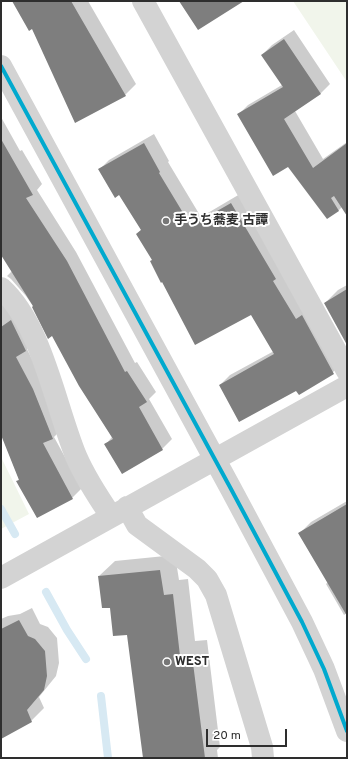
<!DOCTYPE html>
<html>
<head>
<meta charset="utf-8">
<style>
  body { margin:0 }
  #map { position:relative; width:348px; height:759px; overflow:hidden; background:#fff; font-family:Overpass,sans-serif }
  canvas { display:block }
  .frame { position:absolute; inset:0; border:2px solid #2e2e2e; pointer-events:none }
  .scale { position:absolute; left:206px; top:729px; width:81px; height:18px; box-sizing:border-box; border:2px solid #2e2e2e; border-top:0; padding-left:5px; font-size:12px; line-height:14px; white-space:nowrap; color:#2e2e2e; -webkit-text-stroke:3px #fff; paint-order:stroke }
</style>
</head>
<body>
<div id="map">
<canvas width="348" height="759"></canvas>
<div class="frame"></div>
<div class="scale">20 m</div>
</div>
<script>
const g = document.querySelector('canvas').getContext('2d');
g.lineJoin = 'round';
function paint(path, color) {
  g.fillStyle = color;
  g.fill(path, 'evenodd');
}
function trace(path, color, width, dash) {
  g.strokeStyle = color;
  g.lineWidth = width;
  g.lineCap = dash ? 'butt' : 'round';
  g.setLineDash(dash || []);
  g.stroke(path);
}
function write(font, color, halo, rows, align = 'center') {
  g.font = font + ' Overpass,"Noto Sans JP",sans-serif';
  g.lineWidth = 4;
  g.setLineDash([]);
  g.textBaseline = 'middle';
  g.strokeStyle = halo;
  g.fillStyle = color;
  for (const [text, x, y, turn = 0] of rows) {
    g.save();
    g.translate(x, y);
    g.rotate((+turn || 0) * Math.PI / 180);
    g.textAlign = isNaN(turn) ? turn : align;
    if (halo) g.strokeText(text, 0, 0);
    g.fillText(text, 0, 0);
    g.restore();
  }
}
paint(new Path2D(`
  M293,1H347V82Z
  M1,457L29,514L1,529Z`), '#f1f5eb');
paint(new Path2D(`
  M13,1H88L136,84L125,95L32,28Z
  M294,30L330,84L321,93L295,111L323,159L347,142V214L342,207L338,211L288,166L238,115L248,105L282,85L262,55L272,45Z
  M1,117L20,151L22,150L42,184L37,190L76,252L135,363L137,362L156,392L149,399L172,439L162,449L106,444L112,437L53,335L26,296L11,279L7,276L12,271L1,254Z
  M154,134L169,161L168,162L201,217L240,194L339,366L329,376L297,389L220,385L230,375L274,351L251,314L153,260L137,234L142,229L120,194L100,169L109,160Z
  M347,285V343L325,303L338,290Z
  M1,286L36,340L27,349L42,379L62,429L54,437L82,488L72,498L37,517L18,481L19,479L1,433Z
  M347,501V613L344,615L326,584L328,582L300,533L311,522Z
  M175,555L179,580L188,579L195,641L207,640L220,747L217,750L218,758H144L128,634L111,607L99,576L115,561Z
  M32,608L40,624L48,627L57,638L59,663L56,676L39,697L44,708L31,721L1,737V619L8,616L20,614Z`), '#0003');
trace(new Path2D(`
  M1,509L15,534
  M46,592L67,630L86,659
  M101,696L108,758`), '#d7e9f3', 8);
paint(new Path2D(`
  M12,1H71L126,96L75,123L32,29L29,31Z
  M179,1H244L198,30Z
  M284,39L321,94L284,119L313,168L347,143V216L334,196L331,198L339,211L327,219L288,167L273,176L237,114L283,87L261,55Z
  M1,139L33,195L26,198L67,261L125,372L127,371L147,402L139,407L163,450L122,474L104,444L113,439L79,386L52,336L48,339L32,307L33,306L1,255Z
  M144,143L160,172L159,173L191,226L231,203L276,279L273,281L296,319L302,315L334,374L299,395L296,391L239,422L219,385L274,354L251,315L195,345L162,282L161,283L150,261L152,260L136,234L141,230L119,195L115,198L98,169Z
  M347,289V345L324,303Z
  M11,320L26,351L16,357L33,389L53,439L43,443L73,499L37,518L16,481L19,480L1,435V327Z
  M347,504V616L298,533Z
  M160,570L164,595L173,594L180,656L192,655L205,758H143L127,635L113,636L110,608H102L98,576Z
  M19,620L28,636L35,639L45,651L47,676L44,690L27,710L32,722L1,739V629Z`), '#7e7e7e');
trace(new Path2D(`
  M143,1L347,371
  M1,66L231,489L302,622L324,669L347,731
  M1,288C42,325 55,405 76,456C85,477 98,497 111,516
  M127,507L137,525L197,569L207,579L216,595L262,747L263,758
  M1,578L347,386`), '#d3d3d3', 22);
trace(new Path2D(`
  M1,66L231,489L302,622L324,669L347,731`), '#00a9ce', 4);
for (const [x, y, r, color] of [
  [166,221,4,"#777"],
  [167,662,4,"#777"]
]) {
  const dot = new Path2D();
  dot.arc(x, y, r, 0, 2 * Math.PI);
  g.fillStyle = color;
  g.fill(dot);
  trace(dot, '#fff', 1.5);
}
write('bold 13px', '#2e2e2e', '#fff', [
  ["手うち蕎麦 古譚",174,221],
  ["WEST",175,662]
], 'left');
</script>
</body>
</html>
